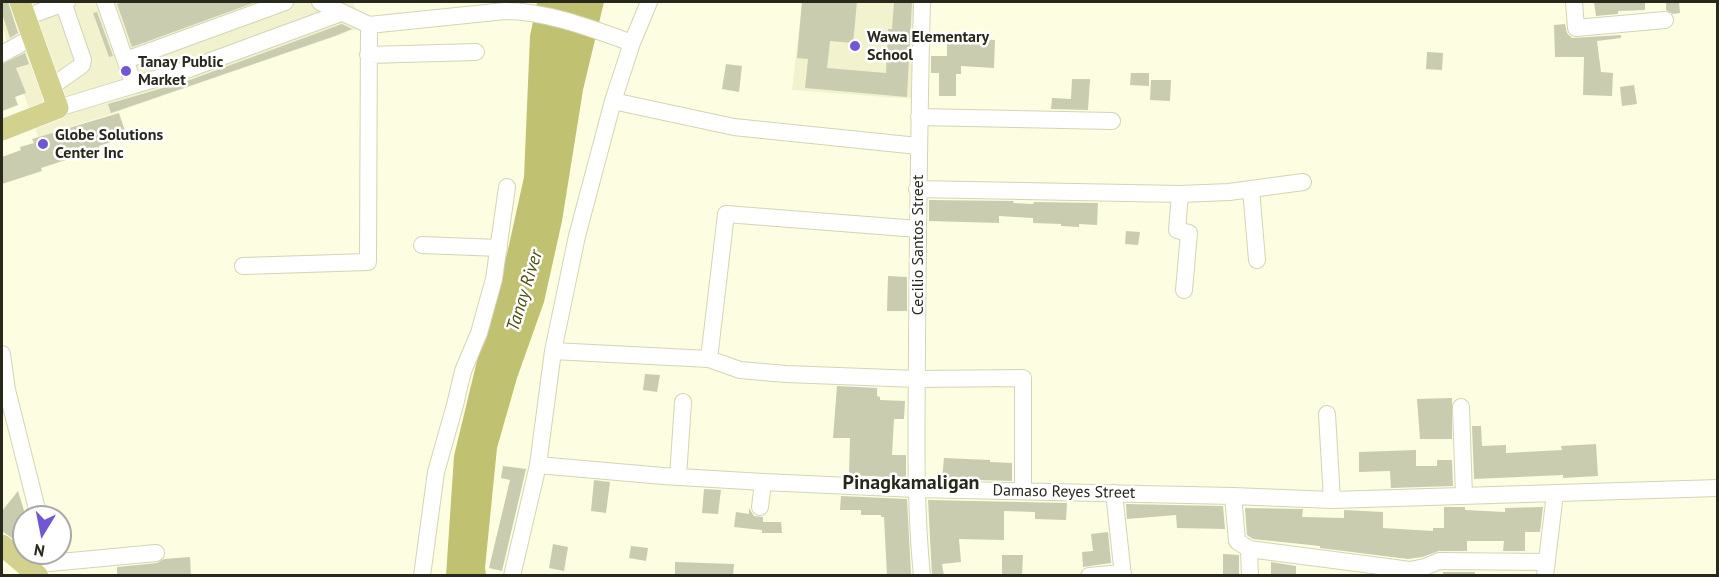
<!DOCTYPE html>
<html>
<head>
<meta charset="utf-8">
<style>
  body { margin:0 }
  #map { position:relative; width:1719px; height:577px; overflow:hidden; background:#fdfee1; font-family:"PT Sans",sans-serif }
  canvas { display:block }
  .frame { position:absolute; inset:0; border:3px solid #28281d; pointer-events:none }
  .north { position:absolute; left:12px; top:505px; width:60px; height:60px; box-sizing:border-box; background:#fff; border:2px solid #a9a9a5; border-radius:50%; rotate:190deg; font-size:16px; font-weight:700; line-height:24px; text-align:center; color:#28281d }
  .north::after { content:''; display:block; margin:auto; width:21px; height:27px; background:#7157d1; clip-path:polygon(50% 0,100% 100%,50% 72%,0 100%) }
</style>
</head>
<body>
<div id="map">
<canvas width="1719" height="577"></canvas>
<div class="frame"></div>
<div class="north">N</div>
</div>
<script>
const g = document.querySelector('canvas').getContext('2d');
g.lineJoin = 'round';
function paint(path, color) {
  g.fillStyle = color;
  g.fill(path, 'evenodd');
}
function trace(path, color, width, dash) {
  g.strokeStyle = color;
  g.lineWidth = width;
  g.lineCap = dash ? 'butt' : 'round';
  g.setLineDash(dash || []);
  g.stroke(path);
}
function write(font, color, halo, rows, align = 'center') {
  g.font = font + ' "PT Sans",sans-serif';
  g.lineWidth = 5;
  g.setLineDash([]);
  g.textBaseline = 'middle';
  g.strokeStyle = halo;
  g.fillStyle = color;
  for (const [text, x, y, turn = 0] of rows) {
    g.save();
    g.translate(x, y);
    g.rotate((+turn || 0) * Math.PI / 180);
    g.textAlign = isNaN(turn) ? turn : align;
    if (halo) g.strokeText(text, 0, 0);
    g.fillText(text, 0, 0);
    g.restore();
  }
}
paint(new Path2D(`
  M2,2H353L362,27L111,114L38,137L2,26Z
  M802,2H916L912,99L792,90Z`), '#f2f3ce');
paint(new Path2D(`
  M537,2H604L583,90L562,221L544,302L517,378L497,448L485,568L486,575L446,576L454,456L482,340L507,254L524,177L530,36Z`), '#c0c171');
paint(new Path2D(`
  M2,2H8L18,33L10,38L2,13Z
  M123,2H256L132,47L117,4Z
  M802,2H857L853,43L830,41L827,68L886,73L888,29H892L894,2H912L907,97L805,88L808,59L797,58Z
  M1594,2H1645V10L1618,11V14L1596,16Z
  M1666,2H1679L1680,13L1673,14L1666,10Z
  M97,12L113,56L109,57L93,13Z
  M342,24L352,29L335,36L111,113L108,104L190,80Z
  M1565,24L1567,33L1572,38L1621,35V38L1597,41L1601,72L1613,73L1612,96L1583,95L1584,57H1555L1554,25Z
  M964,38L995,40L994,68L961,66V74H956V96H939V73H931V56H947V42H964Z
  M1427,52L1443,53L1442,70L1426,69Z
  M25,53L29,64L16,68L26,93L15,97L18,105L2,111V64Z
  M726,64L742,66L739,92L722,89Z
  M1131,73H1149V86L1130,85Z
  M1072,79H1090L1088,110L1051,109L1052,98L1071,99Z
  M1151,80H1171L1170,101L1150,100Z
  M1634,85L1637,104L1622,106L1620,87Z
  M119,113L127,137L99,146L100,149L41,168L42,171L2,184V157L21,150L20,147L34,143L32,139Z
  M929,200L1014,201L1013,203L1033,204L1034,202L1098,203L1097,225L1079,224V227L1061,226V224L1033,223V218L999,216V223L929,221Z
  M1126,231L1140,232L1138,245L1125,244Z
  M888,276L907,277V311H887Z
  M645,374L660,375L657,392L643,390Z
  M837,386L877,388V396L880,397V400L905,401L904,419H894L892,455H906V478L849,475L850,438H833Z
  M1452,398V439H1420L1417,399Z
  M1472,426H1481L1482,446L1506,445V453L1562,450L1561,446L1596,444L1598,476L1563,478V475L1474,479Z
  M1416,450V466H1437V460H1452L1453,486L1391,488L1390,471L1359,472V452Z
  M944,458L990,460V462L1012,463V481L942,479Z
  M503,466L526,469L502,571L489,568L510,480L501,478Z
  M594,480L610,482L606,513L591,511Z
  M704,489L721,490L718,514L702,513Z
  M18,491L26,517H24V547L2,531V511Z
  M841,496L907,499L911,574L887,575L884,517H881V515H861V510H840Z
  M928,500L1067,503L1066,520L1035,519V512L1004,511V540L959,539L961,562L942,564L944,576H932Z
  M1126,504L1223,506L1225,529L1177,528L1176,515L1127,519Z
  M1444,507H1465V510L1505,512V508L1543,507L1540,532H1525V551H1503L1504,541H1467V551H1439L1422,557L1408,559L1320,548V546L1253,539L1247,535L1245,508L1303,509L1302,517L1344,518V510L1383,512V528L1433,531V528H1444Z
  M749,508L754,516L763,517V522H781L782,533H762V530L734,527L736,512L749,514Z
  M1108,532L1111,563L1083,567L1082,552L1093,551L1091,534Z
  M553,544L568,547L564,571L549,568Z
  M631,546L648,548L646,561L629,558Z
  M1223,554L1239,555V576H1223Z
  M1002,555H1023L1022,575H1002Z
  M190,557L191,576H117V567L157,563L164,559Z
  M675,562L734,564L733,576H675Z
  M1271,562L1296,566V576H1271Z
  M1443,572H1475V576H1443Z`), '#caccaf');
const minor = new Path2D(`
  M320,2L369,25L505,11C546,11 593,29 632,43
  M1574,2L1576,28L1665,20
  M26,17L67,2
  M2,54L33,37
  M368,55L476,52
  M126,60L285,2
  M134,85L186,70L341,13
  M51,87L82,65L83,60L63,2
  M613,101L734,127L918,146
  M58,108L134,85L105,2
  M919,117L1112,121
  M917,189L1180,194L1229,192L1303,182
  M1251,189L1257,260
  M1180,194L1177,230L1189,233L1184,290
  M422,245L499,248
  M243,266L368,262L369,25
  M553,351L709,359L740,370L786,374L917,379L1023,378V491
  M2,354L7,390L39,517
  M709,359L726,214L918,229
  M1461,407L1464,496
  M1327,414L1332,500
  M538,465L663,476L763,482L916,489L1233,496L1332,500L1718,488
  M678,477L683,402
  M1114,493L1123,576
  M1233,496L1237,541L1249,549L1410,570L1425,567L1439,561L1547,562
  M760,507L763,482
  M1249,549L1250,576
  M50,563L156,553
  M422,576L436,472L455,405L463,371L479,333L494,279L507,187
  M512,576L538,465L553,351L577,236L613,101L632,43L649,2
  M922,576C914,496 917,418 917,339C918,226 919,114 922,2
  M1089,576L1122,573
  M1545,576L1555,494`);
const major = new Path2D(`
  M2,130L58,108L20,2
  M2,545L38,576`);
trace(minor, '#d3d4b7', 18);
trace(major, '#fff', 22);
trace(minor, '#fff', 16);
trace(major, '#d2d18d', 21);
for (const [x, y, r, color] of [
  [855,46,6,"#7157d1"],
  [126,71,6,"#7157d1"],
  [43,144,6,"#7157d1"]
]) {
  const dot = new Path2D();
  dot.arc(x, y, r, 0, 2 * Math.PI);
  g.fillStyle = color;
  g.fill(dot);
  trace(dot, '#fff', 2);
}
write('bold 16px', '#28281d', '#fff', [
  ["Wawa Elementary",867,37],
  ["School",867,55],
  ["Tanay Public",138,62],
  ["Market",138,80],
  ["Globe Solutions",55,135],
  ["Center Inc",55,153]
], 'left');
write('16px', '#28281d', '#fff', [
  ["Cecilio Santos Street",918,245,-90],
  ["Damaso Reyes Street",1064,492,1]
]);
write('italic 18px', '#4f4e11', '#fff', [
  ["Tanay River",525,291,-73]
]);
write('bold 20px', '#28281d', '#fff', [
  ["Pinagkamaligan",911,483]
]);
</script>
</body>
</html>
